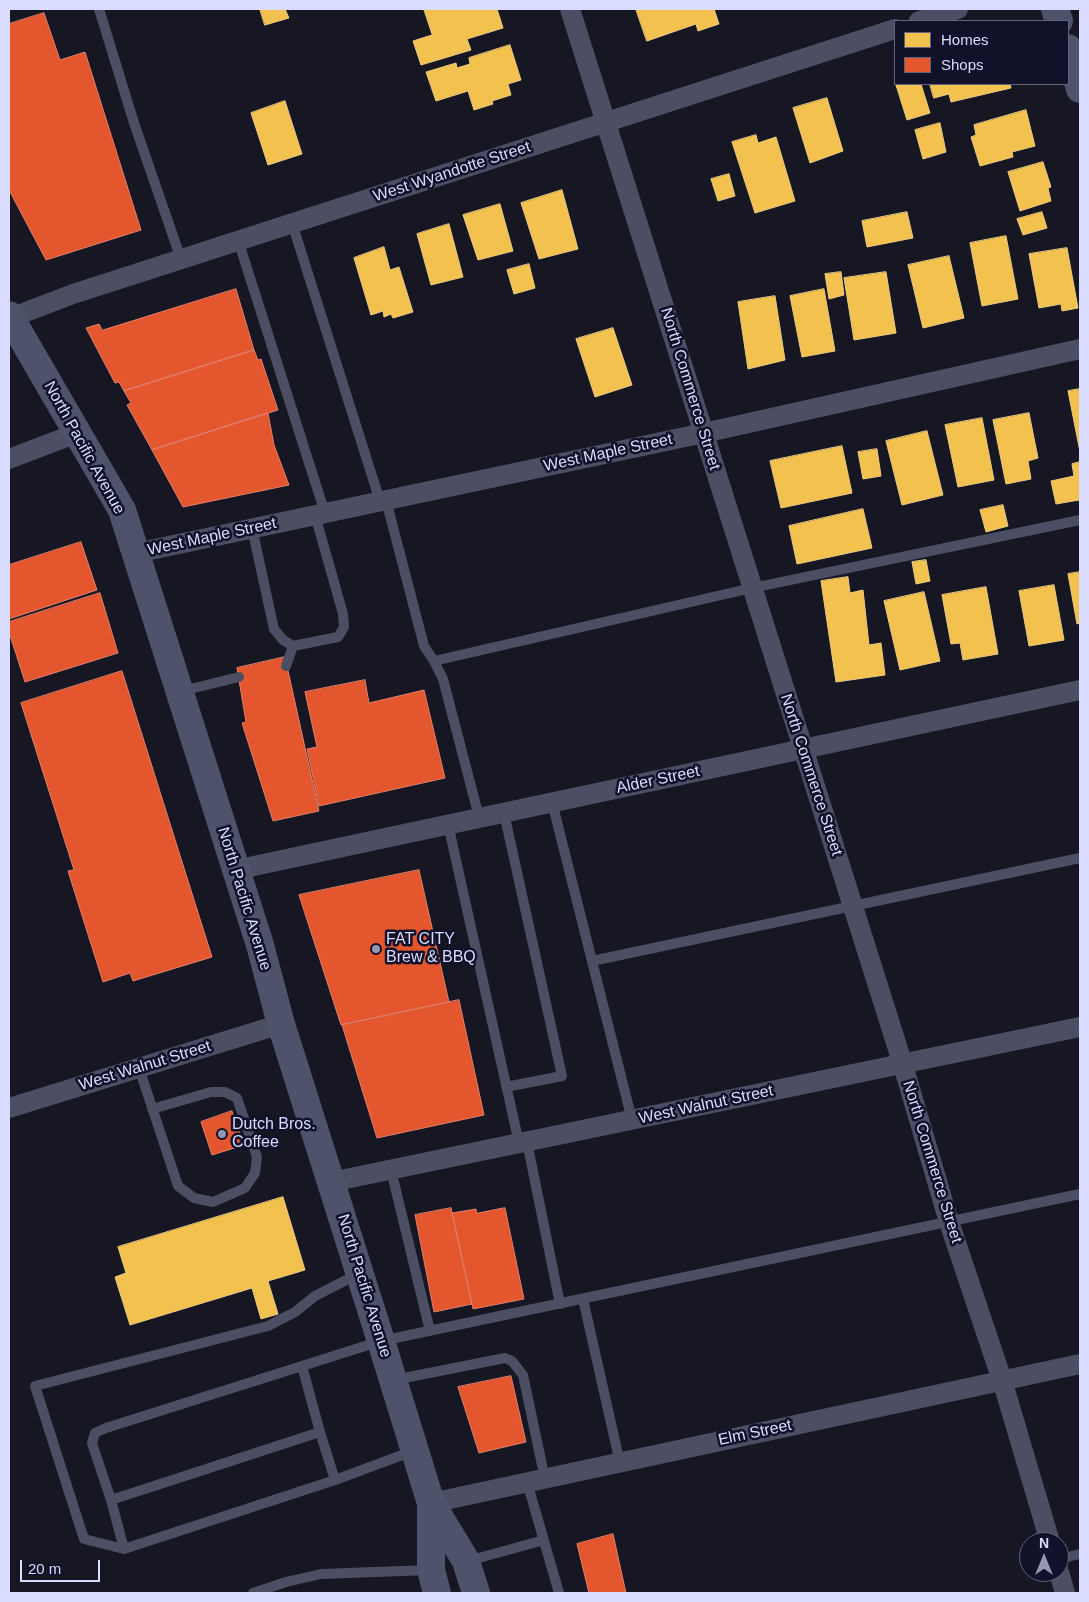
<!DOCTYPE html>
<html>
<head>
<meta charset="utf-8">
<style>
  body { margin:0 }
  #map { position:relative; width:1089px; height:1602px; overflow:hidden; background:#171723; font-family:Helvetica,sans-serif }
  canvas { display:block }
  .frame { position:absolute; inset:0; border:10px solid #d9dcff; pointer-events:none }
  .legend { position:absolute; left:894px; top:20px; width:175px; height:65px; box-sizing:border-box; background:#111129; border:1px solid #61627f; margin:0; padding:6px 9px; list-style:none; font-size:15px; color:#d9dcff }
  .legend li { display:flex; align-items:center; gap:10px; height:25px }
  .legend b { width:25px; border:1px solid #61627f }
  .north { position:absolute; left:1019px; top:1532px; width:50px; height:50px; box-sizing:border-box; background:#111129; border:1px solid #61627f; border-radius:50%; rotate:0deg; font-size:14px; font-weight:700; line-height:20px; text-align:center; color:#d9dcff }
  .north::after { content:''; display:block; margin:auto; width:18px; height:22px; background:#9597b2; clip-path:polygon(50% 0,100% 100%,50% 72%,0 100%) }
  .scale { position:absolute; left:20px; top:1560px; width:80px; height:22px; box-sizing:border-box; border:2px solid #d9dcff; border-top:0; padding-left:6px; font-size:15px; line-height:18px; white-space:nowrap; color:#d9dcff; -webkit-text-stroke:4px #111129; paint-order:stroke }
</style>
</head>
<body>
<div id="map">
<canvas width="1089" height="1602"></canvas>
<div class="frame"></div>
<ul class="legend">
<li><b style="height:14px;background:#f2c14e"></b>Homes</li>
<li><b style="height:14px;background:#e4572e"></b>Shops</li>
</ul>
<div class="north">N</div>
<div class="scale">20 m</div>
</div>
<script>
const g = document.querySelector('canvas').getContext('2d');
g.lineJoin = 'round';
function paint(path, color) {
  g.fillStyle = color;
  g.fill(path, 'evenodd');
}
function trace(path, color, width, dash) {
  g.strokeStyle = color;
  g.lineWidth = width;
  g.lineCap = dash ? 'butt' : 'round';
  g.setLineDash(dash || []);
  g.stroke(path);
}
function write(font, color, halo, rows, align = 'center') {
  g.font = font + ' Helvetica,sans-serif';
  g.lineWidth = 5;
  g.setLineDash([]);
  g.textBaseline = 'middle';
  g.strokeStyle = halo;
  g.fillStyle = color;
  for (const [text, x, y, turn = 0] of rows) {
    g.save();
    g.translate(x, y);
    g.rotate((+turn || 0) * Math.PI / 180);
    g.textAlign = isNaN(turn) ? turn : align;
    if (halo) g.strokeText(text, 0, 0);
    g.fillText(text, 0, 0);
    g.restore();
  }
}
const homes = new Path2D(`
  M260,9H285L289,18L265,25Z
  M424,9H497L503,28L467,39L471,50L421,65L413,41L432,35Z
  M636,9H714L719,24L698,31L696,24L647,41Z
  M510,45L521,80L508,84L511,95L492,101L493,104L474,110L468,91L436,101L426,72L456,63L457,68L470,64L469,58Z
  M899,84H921L930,113L907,120L896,85Z
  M930,84H1010L1011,88L951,102L949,94L934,98Z
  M827,98L843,151L810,163L793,108Z
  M285,101L302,154L268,165L251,113Z
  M1026,110L1035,146L1012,152L1013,157L980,166L971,137L976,135L974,125Z
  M940,123L946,152L923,159L915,130Z
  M756,135L758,143L776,137L795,201L755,213L732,142Z
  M1043,162L1051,187L1048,188L1051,201L1020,211L1008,172Z
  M729,174L735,196L718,201L711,179Z
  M562,190L578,249L539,259L521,203Z
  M500,204L513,251L478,260L463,215Z
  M907,212L913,238L867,247L862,221Z
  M1042,212L1047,228L1023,235L1017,219Z
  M449,224L463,277L431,285L417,234Z
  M1006,236L1018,299L982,306L970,243Z
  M384,247L390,270L399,267L413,312L393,318L391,314L384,317L383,311L371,315L354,258Z
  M1067,248L1078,308L1062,311L1061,304L1039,308L1029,254Z
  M949,256L964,318L923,328L908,265Z
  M529,264L535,288L514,294L507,270Z
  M841,272L844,295L829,299L825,274Z
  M886,272L896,333L854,340L844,278Z
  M824,289L835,351L802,357L790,296Z
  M775,296L785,360L748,369L738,302Z
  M613,328L632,385L595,397L576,339Z
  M1080,389V452L1068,391Z
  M1029,413L1038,458L1028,461L1031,479L1006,484L993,420Z
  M982,418L994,480L958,487L945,425Z
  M927,431L943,495L902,505L886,441Z
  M842,446L852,493L781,508L770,461Z
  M877,449L881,476L863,479L858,452Z
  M1080,462V504L1079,500L1056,504L1051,481L1074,476L1072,464Z
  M1003,505L1008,526L986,532L980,510Z
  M863,509L872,548L797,564L789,526Z
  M926,560L930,581L916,584L912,562Z
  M1080,572V623L1077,624L1068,574Z
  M848,577L850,593L863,590L869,645L881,643L885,675L836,682L821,581Z
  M1054,585L1064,640L1029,646L1019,591Z
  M986,587L998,654L963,660L960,643L951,644L942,595Z
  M924,592L940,661L900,670L884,601Z
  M283,1197L305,1270L268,1281L278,1314L261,1319L252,1288L130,1325L115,1277L126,1273L118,1247Z`);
paint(homes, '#f2c14e');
trace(homes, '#eac983', 1);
const shops = new Path2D(`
  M44,13L60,60L85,52L141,230L46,260L9,190V24Z
  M236,289L254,350L124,391L119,382L115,383L86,328L99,324L102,330Z
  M254,350L258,360L261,359L278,410L152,450L127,405L131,403L124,391Z
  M268,413L274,445L289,485L183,507L152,450Z
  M81,542L97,590L9,619V565Z
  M100,593L118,653L25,682L9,632V622Z
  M285,657L319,811L273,821L242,723L246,722L237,668Z
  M122,671L212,957L133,981L130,973L103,982L68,871L74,870L21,703Z
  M365,680L369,703L424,690L445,778L319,806L307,749L317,747L305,692Z
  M419,870L449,1002L341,1025L299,895Z
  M459,1000L484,1115L377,1138L342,1025Z
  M232,1111L244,1145L212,1155L201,1122Z
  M451,1208L472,1304L434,1312L415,1215Z
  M505,1208L524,1299L473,1309L452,1213L476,1209L477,1213Z
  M511,1376L526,1442L479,1453L458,1387Z
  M613,1534L626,1593H589L577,1544Z`);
paint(shops, '#e4572e');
trace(shops, '#e17f6d', 1);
trace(new Path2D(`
  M99,9L134,123L181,259
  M292,223L380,501
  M238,240L325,513
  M386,500L424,646L434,661L443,679L479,817
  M252,528L274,629L283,640L293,646L338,637L344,627L343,614L315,515
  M434,661L752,588L1080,520
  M286,666L293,646
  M182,691L239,677
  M552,802L632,1120
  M504,813L562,1076L506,1087
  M448,824L519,1143
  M592,961L1080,858
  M139,1068L178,1186L194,1198L213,1202L245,1188L255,1173L257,1157L237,1098L225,1092H211L152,1109
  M527,1142L560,1304
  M391,1170L430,1331
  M583,1299L620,1463
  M394,1380L505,1358L512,1361L523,1375L545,1479
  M320,1432L335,1480
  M413,1451L335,1480L124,1549L111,1500L92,1443L95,1433L106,1428L381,1341L1080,1194
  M527,1482L559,1593
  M111,1500L320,1432L302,1366
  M124,1549L84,1539L35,1386L268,1326L295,1312L315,1296L358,1274
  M1059,1559L1080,1554
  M468,1561L544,1540
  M253,1593L286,1582L321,1574L429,1570`), '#4c4f64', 10);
trace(new Path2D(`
  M570,9L903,1065L949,1222L1002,1380L1050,1542
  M919,21L958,9
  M10,318L73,294L895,29
  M9,459L77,433
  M136,553L704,433L1080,349
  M235,870L1080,690
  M9,1108L281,1024
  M331,1182L1080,1027
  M431,1503L1080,1364
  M1059,1572L1065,1593`), '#4c4f64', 20);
trace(new Path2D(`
  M1055,9L1059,21
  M1068,48L1080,89
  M9,315L122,510L260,945L281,1024L381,1341L431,1503L466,1561L476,1593
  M431,1505V1570L437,1593`), '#4e526a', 28);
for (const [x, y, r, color] of [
  [376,949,5,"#9597b2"],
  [222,1134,5,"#9597b2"]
]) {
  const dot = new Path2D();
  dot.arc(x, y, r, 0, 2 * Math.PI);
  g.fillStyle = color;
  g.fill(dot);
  trace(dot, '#111129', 2);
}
write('16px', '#d9dcff', '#111129', [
  ["West Wyandotte Street",452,172,-18],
  ["North Commerce Street",690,389,73],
  ["North Pacific Avenue",84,448,61],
  ["West Maple Street",608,453,-12],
  ["West Maple Street",212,537,-12],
  ["North Commerce Street",811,775,72],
  ["Alder Street",658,780,-12],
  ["North Pacific Avenue",244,899,73],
  ["West Walnut Street",145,1066,-17],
  ["West Walnut Street",706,1105,-12],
  ["North Commerce Street",932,1162,73],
  ["North Pacific Avenue",364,1286,73],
  ["Elm Street",755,1433,-12]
]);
write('16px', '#d9dcff', '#111129', [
  ["FAT CITY",386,940],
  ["Brew & BBQ",386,958],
  ["Dutch Bros.",232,1125],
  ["Coffee",232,1143]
], 'left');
</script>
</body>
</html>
